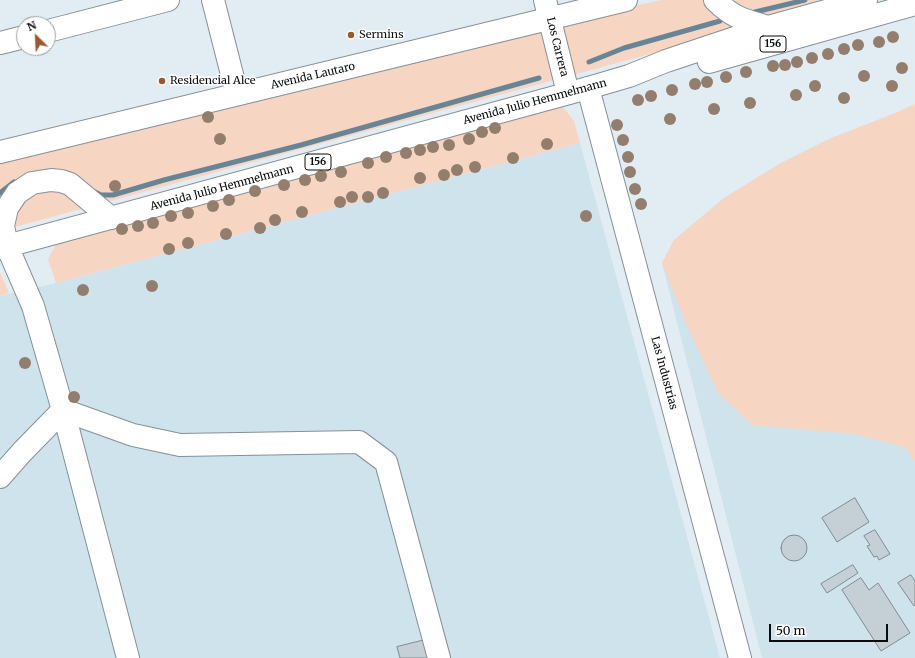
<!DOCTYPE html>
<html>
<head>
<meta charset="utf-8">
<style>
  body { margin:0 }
  #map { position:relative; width:915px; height:658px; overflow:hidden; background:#e1edf3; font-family:Merriweather,serif }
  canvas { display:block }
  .north { position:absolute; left:16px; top:16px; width:40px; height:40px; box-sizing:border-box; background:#fff; border:1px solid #9d9e9f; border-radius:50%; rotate:336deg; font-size:11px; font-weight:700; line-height:16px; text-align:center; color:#090c0e }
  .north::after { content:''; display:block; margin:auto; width:14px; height:18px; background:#9d582c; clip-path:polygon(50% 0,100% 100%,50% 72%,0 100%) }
  .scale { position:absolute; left:769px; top:624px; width:119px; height:18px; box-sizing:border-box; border:2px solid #090c0e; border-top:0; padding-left:5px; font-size:12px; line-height:14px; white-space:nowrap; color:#090c0e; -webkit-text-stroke:3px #fff; paint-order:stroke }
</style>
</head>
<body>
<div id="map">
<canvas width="915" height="658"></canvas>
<div class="north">N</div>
<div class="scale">50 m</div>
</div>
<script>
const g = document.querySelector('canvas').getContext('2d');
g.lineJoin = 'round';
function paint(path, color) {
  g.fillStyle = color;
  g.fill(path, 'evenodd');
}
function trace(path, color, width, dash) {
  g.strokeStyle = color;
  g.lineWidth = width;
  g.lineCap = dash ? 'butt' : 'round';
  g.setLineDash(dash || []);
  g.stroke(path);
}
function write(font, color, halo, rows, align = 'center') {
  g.font = font + ' Merriweather,serif';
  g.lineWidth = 3;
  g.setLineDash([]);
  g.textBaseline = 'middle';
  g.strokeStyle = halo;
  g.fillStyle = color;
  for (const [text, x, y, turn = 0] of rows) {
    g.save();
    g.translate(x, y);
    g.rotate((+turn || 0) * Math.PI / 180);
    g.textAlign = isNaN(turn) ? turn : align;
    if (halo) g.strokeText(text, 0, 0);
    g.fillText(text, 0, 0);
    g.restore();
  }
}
paint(new Path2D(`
  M915,104V658H762L662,263L674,240L724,198L781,163L829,139L898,112Z
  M580,143L720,658H0V296L56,283Z`), '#cfe3ed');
paint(new Path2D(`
  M661,0H848L0,231V164L576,19Z
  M915,104V461L904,447L855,434L752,425L718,393L684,319L662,263L674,240L724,198L781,163L829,139L898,112Z
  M562,106L574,121L580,143L56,283L48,259L57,242Z
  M0,272L9,293L0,296Z`), '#f6d5c3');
trace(new Path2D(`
  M755,12L805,0
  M589,62L624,48L720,21
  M95,192L101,195H113L164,180L301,145L539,78
  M0,193L14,182`), '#688596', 5);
const building = new Path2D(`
  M855,498L869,522L837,542L822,518Z
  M875,530L890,554L879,560L877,556L874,557L867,546L870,545L864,536Z
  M781 548a13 13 0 1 1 26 0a13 13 0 1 1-26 0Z
  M853,565L858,573L827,593L821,584Z
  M911,575L915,581V605L914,606L898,583Z
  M861,578L869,590L878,583L910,633L881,651L842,590Z
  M425,640L429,658H400L397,647Z`);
paint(building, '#c4cfd6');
trace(building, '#818c92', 1);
const minor = new Path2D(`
  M213,0L237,94
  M545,0L568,93
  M48,31L168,0
  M0,43L24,37
  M588,88L740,658
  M0,152L626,0
  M111,218L70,184L61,181L51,180L32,183L17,193L7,208L3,226L7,246L33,306L63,410L128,658
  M63,410L133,435L180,445L359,442L386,462L439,658
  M0,477L22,452L63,410`);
const highway = new Path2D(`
  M715,0C733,18 744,20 768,27
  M709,62L915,4
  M0,248L588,88L629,76L666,61L768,27L866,0`);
trace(minor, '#869096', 24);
trace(highway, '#869096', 24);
trace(minor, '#fff', 22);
trace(highway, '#fff', 22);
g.fillStyle = '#937e6d';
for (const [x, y] of [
  [893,37],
  [879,42],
  [858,45],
  [844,49],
  [828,54],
  [812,58],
  [797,62],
  [785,65],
  [773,66],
  [902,68],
  [746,72],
  [864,76],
  [726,77],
  [707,82],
  [695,84],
  [815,86],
  [892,86],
  [672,90],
  [796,95],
  [651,96],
  [844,98],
  [638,100],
  [750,103],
  [714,109],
  [208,117],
  [670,119],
  [617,125],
  [495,128],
  [482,132],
  [220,139],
  [469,139],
  [623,140],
  [547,144],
  [449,145],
  [433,147],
  [420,150],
  [406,153],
  [386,157],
  [628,157],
  [513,158],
  [368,163],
  [475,167],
  [457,170],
  [341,172],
  [630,172],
  [444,175],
  [321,176],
  [420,178],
  [305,180],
  [284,185],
  [115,186],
  [635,189],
  [255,191],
  [383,193],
  [352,197],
  [368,197],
  [229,200],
  [340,202],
  [641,204],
  [213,206],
  [302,212],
  [188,213],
  [171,216],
  [586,216],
  [275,220],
  [153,223],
  [138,226],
  [260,228],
  [122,229],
  [226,234],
  [188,243],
  [169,249],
  [152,286],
  [83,290],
  [25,363],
  [74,397]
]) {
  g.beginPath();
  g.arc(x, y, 6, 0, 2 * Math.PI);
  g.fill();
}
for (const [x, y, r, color] of [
  [351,35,4,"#9d582c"],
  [162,81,4,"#9d582c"]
]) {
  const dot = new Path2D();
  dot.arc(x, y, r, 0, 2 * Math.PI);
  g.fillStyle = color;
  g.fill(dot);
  trace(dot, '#fff', 1.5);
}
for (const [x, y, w] of [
  [773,44,26],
  [318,162,26]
]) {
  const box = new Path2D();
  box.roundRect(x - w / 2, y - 8, w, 16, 3);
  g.fillStyle = '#fff';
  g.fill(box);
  trace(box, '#090c0e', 1);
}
write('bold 10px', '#090c0e', null, [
  ["156",773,44],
  ["156",318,162]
]);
write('11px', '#090c0e', '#fff', [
  ["Sermins",359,35],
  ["Residencial Alce",170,81]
], 'left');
write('11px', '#090c0e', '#fff', [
  ["Los Carrera",557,47,76],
  ["Avenida Lautaro",313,76,-13],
  ["Avenida Julio Hemmelmann",535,102,-15],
  ["Avenida Julio Hemmelmann",222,188,-15],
  ["Las Industrias",664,373,75]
]);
</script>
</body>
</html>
